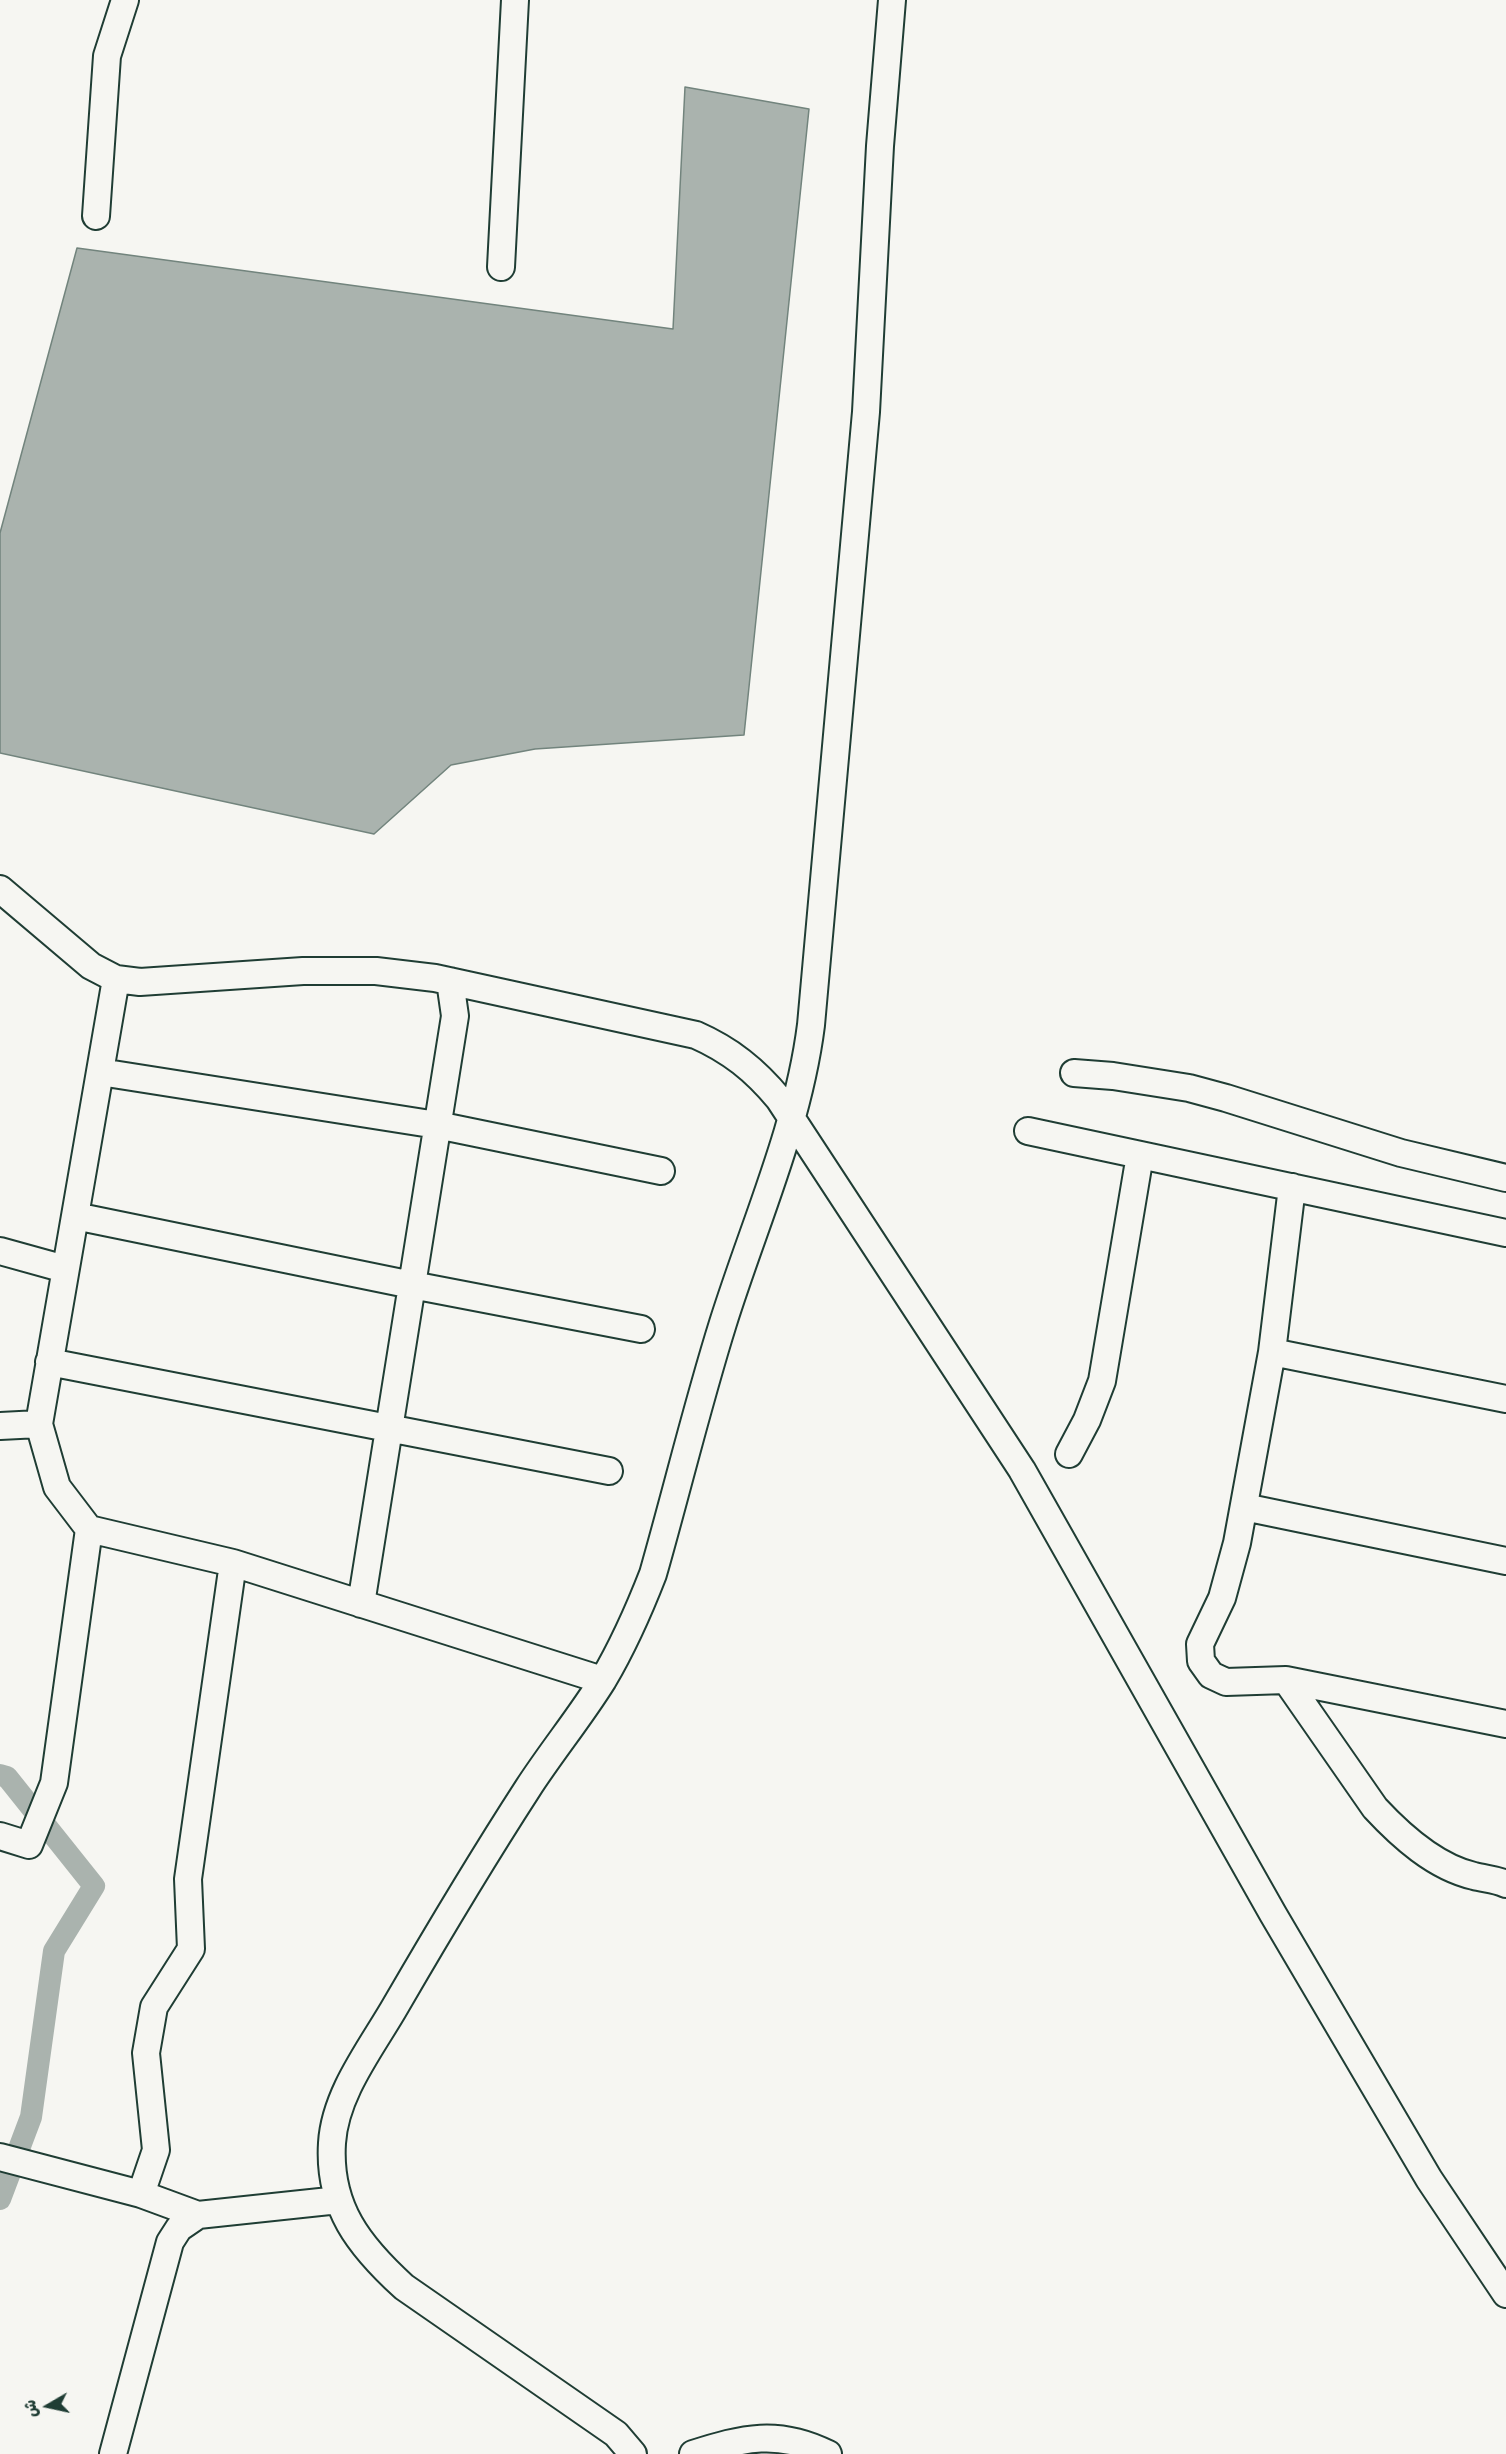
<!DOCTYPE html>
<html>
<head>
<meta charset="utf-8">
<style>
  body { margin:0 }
  #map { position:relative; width:1506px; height:2454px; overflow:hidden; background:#f6f6f2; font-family:"Patrick Hand","Playpen Sans Arabic",sans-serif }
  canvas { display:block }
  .north { position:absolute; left:18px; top:2376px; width:60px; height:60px; -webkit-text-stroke:4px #f6f6f2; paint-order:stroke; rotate:261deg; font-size:16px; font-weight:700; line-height:24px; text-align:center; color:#1f3d34 }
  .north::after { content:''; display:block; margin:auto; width:21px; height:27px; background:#1f3d34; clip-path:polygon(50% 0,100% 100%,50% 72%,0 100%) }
</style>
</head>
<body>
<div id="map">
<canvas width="1506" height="2454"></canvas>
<div class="north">ش</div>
</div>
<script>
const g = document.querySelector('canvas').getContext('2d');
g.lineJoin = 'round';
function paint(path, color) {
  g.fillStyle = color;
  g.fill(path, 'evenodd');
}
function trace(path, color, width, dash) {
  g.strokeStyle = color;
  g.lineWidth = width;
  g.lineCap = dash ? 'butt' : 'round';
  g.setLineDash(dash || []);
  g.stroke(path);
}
const water = new Path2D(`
  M685,87L809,109L744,735L535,749L451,765L374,834L0,753V533L77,248L673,329Z`);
paint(water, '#aab3ae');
trace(water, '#72847d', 1.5);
trace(new Path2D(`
  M0,1775L7,1777L94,1886L54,1951L31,2117L0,2199`), '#aab3ae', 22);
const minor = new Path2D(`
  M96,216L107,56L125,0
  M501,267L515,0
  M0,889L91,966L116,979L140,982L303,971H376L435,978L696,1035C730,1050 755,1070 779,1099L1022,1470L1273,1914L1429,2179L1506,2294
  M100,1072L437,1125L661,1171
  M1074,1073L1113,1076L1189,1088L1226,1098L1401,1153L1506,1178
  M1028,1131L1506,1233
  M1292,1187L1272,1352L1237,1543L1222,1598L1200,1644L1201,1661L1211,1675L1226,1682L1286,1680L1506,1724
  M75,1216L412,1285L641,1329
  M0,1251L65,1269
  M1272,1352L1506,1399
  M49,1362L609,1471
  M0,1426L39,1424
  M1069,1454L1087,1420L1102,1381L1140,1155
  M1244,1507L1506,1561
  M89,1529L57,1487L39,1424L116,979
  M361,1604L455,1016L450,981
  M1286,1680L1375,1808C1401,1836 1435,1867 1474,1876C1485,1879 1495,1879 1506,1884
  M0,1836L29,1845L54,1783L89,1529L233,1563L602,1680
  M0,2157L141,2194L198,2215
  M141,2194L156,2150L146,2053L154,2007L191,1949L188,1879L233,1563
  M113,2454L170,2242L179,2228L198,2215L339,2200
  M633,2454L616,2434L404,2287C359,2246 328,2207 332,2143C335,2093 372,2047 396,2005C439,1931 482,1859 528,1788C552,1751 580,1717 603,1680C623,1646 639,1610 653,1574C677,1490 697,1406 723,1323C754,1224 798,1128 811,1025L866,412L880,146L892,0
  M693,2454C743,2438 778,2429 828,2454`);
trace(minor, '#1f3d34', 30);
trace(minor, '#f6f6f2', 26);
</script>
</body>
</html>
